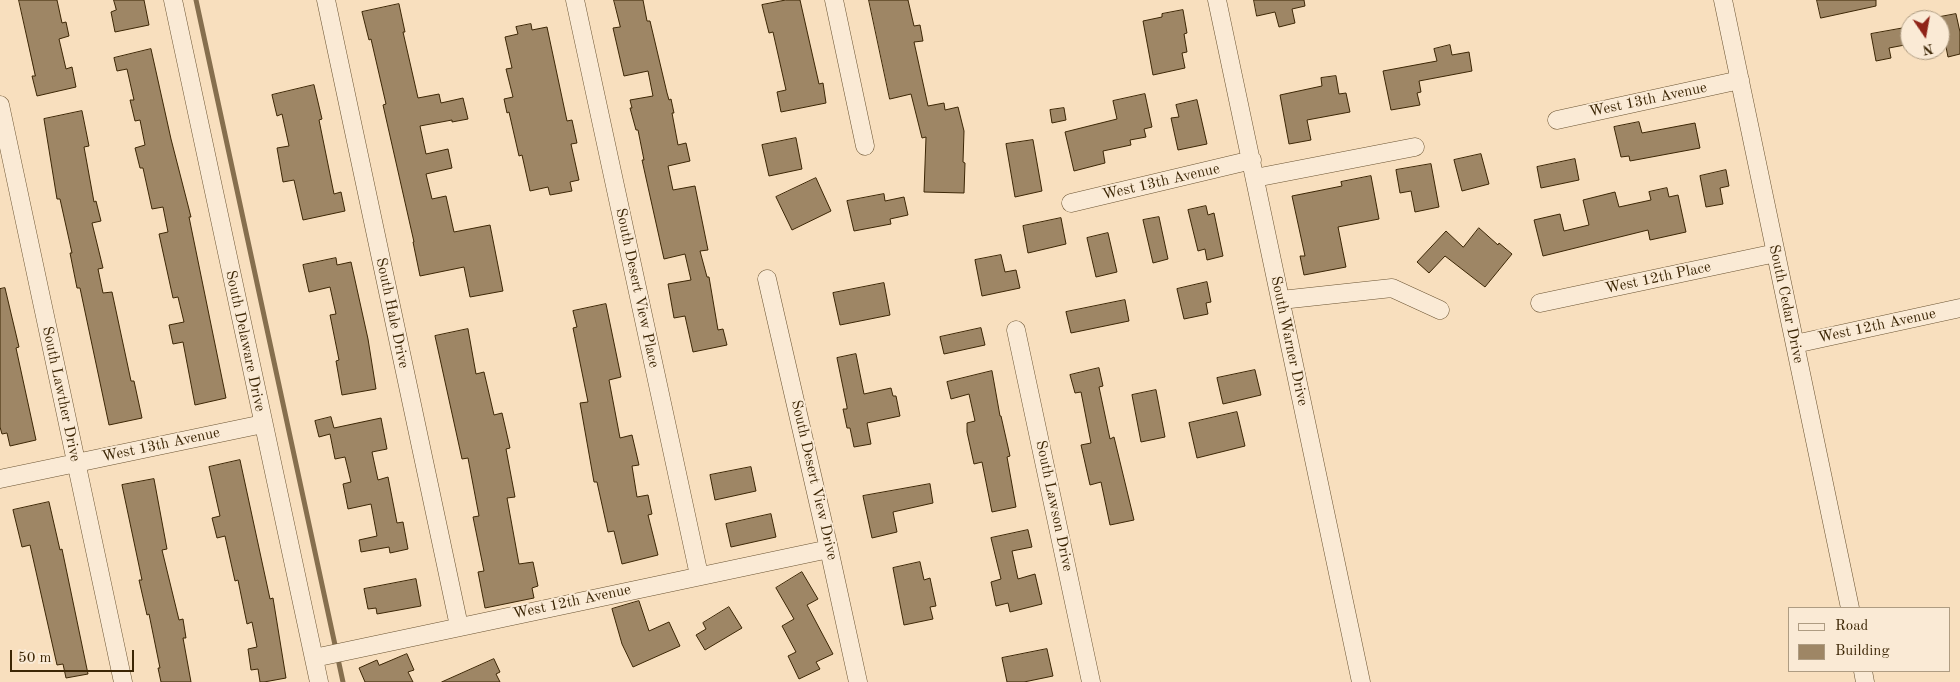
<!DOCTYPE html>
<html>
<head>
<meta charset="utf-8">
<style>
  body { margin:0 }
  #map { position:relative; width:1960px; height:682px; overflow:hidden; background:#f8dfbe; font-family:"Old Standard TT",serif }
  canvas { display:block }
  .legend { position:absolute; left:1788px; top:607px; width:162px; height:65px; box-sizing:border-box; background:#faead5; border:1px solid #ae9c82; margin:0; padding:6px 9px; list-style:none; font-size:15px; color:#3c2605 }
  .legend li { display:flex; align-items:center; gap:10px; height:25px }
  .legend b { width:25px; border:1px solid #ae9c82 }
  .north { position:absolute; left:1900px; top:10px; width:50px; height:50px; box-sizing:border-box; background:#faead5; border:1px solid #ae9c82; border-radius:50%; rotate:168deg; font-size:14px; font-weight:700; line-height:20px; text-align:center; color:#3c2605 }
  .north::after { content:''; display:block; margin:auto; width:18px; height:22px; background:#8f2418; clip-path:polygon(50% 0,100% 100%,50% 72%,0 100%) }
  .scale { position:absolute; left:10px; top:650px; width:124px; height:22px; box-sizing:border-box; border:2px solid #3c2605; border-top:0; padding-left:6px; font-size:15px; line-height:18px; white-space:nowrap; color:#3c2605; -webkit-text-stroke:4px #faead5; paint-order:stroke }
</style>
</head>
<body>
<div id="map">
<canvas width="1960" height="682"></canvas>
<ul class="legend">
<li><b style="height:6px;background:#faead5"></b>Road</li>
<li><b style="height:14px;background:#9e8665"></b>Building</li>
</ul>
<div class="north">N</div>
<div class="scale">50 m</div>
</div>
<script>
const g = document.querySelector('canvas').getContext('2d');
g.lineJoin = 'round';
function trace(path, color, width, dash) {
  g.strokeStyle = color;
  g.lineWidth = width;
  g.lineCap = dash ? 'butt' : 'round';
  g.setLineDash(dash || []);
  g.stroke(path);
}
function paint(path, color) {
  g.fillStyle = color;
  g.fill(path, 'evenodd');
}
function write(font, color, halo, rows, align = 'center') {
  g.font = font + ' "Old Standard TT",serif';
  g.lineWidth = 4;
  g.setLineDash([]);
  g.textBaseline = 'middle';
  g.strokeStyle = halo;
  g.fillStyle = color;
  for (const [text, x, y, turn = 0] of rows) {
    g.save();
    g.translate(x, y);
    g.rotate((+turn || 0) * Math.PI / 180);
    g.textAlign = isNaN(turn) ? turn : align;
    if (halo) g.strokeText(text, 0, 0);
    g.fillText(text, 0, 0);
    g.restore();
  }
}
trace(new Path2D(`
  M196,0L343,682`), '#866f4e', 5);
const building = new Path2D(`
  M19,0H57L62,23L66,22L69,36L59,39L66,69L72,67L76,87L37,96L32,76H35Z
  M114,0H144L149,25L115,32L111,12L116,10Z
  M614,0H643L647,21H650L667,93L669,100L671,99L674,113H672L678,145L686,143L690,161L668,166L673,190L695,186L708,250L700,251L707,277H709L718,330L723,329L727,345L693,352L685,316L674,318L668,284L691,280L685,254L664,259L642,160H644L638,130H636L630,108H632L630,100L653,96L648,71L624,76L613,28L620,27Z
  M786,0H800L819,84L823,83L826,103L781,112L777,92L786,90L773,32L769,33L762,5Z
  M869,0H908L914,26L920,25L923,41L914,42L928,106L944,103L945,110L958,107L964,131L963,162L965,163L964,193L924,192L926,137L922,138L911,94L890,99Z
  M1254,0H1304L1305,6L1292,9L1295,23L1279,27L1275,12L1257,16Z
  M1817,0H1876V6L1821,18Z
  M399,4L405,32H403L418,98L439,94L441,103L463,98L468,119L452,122V120L420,126L426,154L448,149L452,168L426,174L432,199L446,196L454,232L490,225L503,291L470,297L464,267L420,276L413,242H414L383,105L386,104L371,39L369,40L362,12Z
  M1183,10L1187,33L1184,34L1187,52L1182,53L1185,68L1153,75L1143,21L1162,17V14Z
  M1956,14L1960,32V54L1948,57L1940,17Z
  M531,24L532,30L547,27L567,121L572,120L577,143L571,144L579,180L570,182L572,191L550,195L548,187L530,191L522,155L519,156L509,112L507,113L504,99L513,97L506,69L512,68L505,37L518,34L516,27Z
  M1910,27V44L1889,48L1891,58L1876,61L1871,34Z
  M1450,45L1452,55L1469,52L1472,71L1419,81L1421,92L1417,93L1420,105L1391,110L1383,71L1437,61L1434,49Z
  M151,49L171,139L191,217H189L226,398L195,405L183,342L173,344L169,325L184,322L178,297L173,298L159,234L168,232L163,207L152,209L143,168H140L135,148L145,145L140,120L135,121L130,100H134L127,69L117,71L114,58Z
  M1336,76L1339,94L1346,93L1350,112L1307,120L1311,140L1289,144L1280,95L1322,86L1321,78Z
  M314,85L322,119L319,120L334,194L341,192L345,211L303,220L294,180L283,182L277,148L289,146L282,114L277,116L272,95Z
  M1145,94L1152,127L1144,129L1146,137L1130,140L1131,145L1103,151L1105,163L1074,171L1065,132L1117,119L1113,101Z
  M1197,100L1207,144L1178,150L1171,118L1179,117L1176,105Z
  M1064,108L1066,120L1052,123L1050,110Z
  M82,111L89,146L84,147L94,202L96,201L101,221L92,223L103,268L98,269L103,293L112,292L131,381H134L142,418L109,425L80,288H77L70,253H72L60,199H57L44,119Z
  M1639,122L1642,133L1695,123L1700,148L1630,161L1629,156L1621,157L1614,127Z
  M796,138L802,169L769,176L762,145Z
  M1033,140L1042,191L1015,197L1006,144Z
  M1481,154L1489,184L1462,191L1454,160Z
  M1575,159L1579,180L1541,188L1537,167Z
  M1431,164L1439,207L1415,212L1411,191L1400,193L1396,170Z
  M1726,170L1729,186L1720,188L1723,204L1706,207L1700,176Z
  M1371,176L1379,219L1338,227L1346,267L1304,275L1300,256H1305L1292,196L1342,186L1341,182Z
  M816,178L831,211L792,230L776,197Z
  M1667,188L1669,197L1678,195L1686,232L1650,240L1648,230L1543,256L1534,220L1560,214L1564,231L1589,225L1583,200L1615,192L1619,207L1651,200L1649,192Z
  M884,194L885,201L904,197L908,215L890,219L891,224L854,231L847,201Z
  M1206,206L1208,215L1214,213L1223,256L1207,260L1205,249L1198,251L1188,210Z
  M1159,217L1168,259L1153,263L1143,220Z
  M1061,218L1066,244L1028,253L1023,226Z
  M1479,228L1498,245L1499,243L1512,254L1485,287L1445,256L1429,273L1417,262L1446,231L1463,247Z
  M1108,233L1117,272L1096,277L1087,238Z
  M1001,255L1005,272L1016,270L1020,288L982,296L975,260Z
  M336,258L337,265L351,262L368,339L376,389L342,395L336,361L339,360L330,315L336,314L330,287L309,292L303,265Z
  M1207,282L1211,302L1206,303L1208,314L1184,319L1177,289Z
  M884,283L890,315L840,325L833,293Z
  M5,288L19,347L16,348L36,440L10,446L7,433L2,434L0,427V289Z
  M1125,300L1129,321L1071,333L1066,312Z
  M606,304L621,377L609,380L620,438L632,435L639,465L632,466L637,497L648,495L652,514L648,515L658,555L622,564L614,531L608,532L597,482H594L580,403L588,402L573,328L577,327L573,311Z
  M981,328L985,345L944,354L940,337Z
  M468,329L476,374L484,372L494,415L502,413L510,448L506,449L515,497L507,498L519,564L533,562L538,586L532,588L534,598L485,608L478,572L484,571L473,517L479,516L468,458L462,459L435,336Z
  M856,354L864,394L891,388L893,396H896L900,416L867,423L871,444L854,447L850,428H847L843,409H847V407L837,358Z
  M1099,368L1103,386L1099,387L1110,439L1114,437L1134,520L1110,525L1101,482L1090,485L1081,445L1091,443L1081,392L1075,393L1070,375Z
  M1255,370L1261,395L1223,404L1217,378Z
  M992,371L1000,416H1001L1010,456L1007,457L1016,507L992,512L982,462L974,464L967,432V423L975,421L969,394L951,399L947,382Z
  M1156,390L1165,437L1141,442L1132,395Z
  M1237,412L1245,446L1197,458L1189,423Z
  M331,417L334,428L381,418L387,449L372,452L378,480L388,477L397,523L403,522L408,549L390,553L389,547L361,552L359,540L377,536L371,504L348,509L343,484L351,482L345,457L335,459L330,434L319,437L315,421Z
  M240,460L270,599L273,598L286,678L264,682H260L258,669L251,670L248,649L257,647L252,622L247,624L238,580L235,581L225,536L217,538L212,518L220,516L209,467Z
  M751,467L756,491L715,500L710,475Z
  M154,479L167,549L162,550L179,620L183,619L186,638H183L191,682H161L158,668H160L149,614L147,615L139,580H142L122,485Z
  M930,484L933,503L893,512L897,532L872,538L863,496Z
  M49,502L60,550L62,549L88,674L66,678L63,664L57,665L30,545L22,547L13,510Z
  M771,514L776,537L731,547L726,524Z
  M1028,530L1032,547L1012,551L1018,579L1035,574L1042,604L1010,612L1008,603L996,606L991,582L1001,579L991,538Z
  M920,562L924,580L930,578L936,606L930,607L933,619L904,625L893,568Z
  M802,572L818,599L807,605L833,654L816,662L820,669L799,679L788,656L796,652L782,626L794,619L776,588Z
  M416,579L421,606L377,614L376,608L368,609L364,589Z
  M639,601L649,631L669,622L680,646L633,667L622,644L612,609Z
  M729,607L742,628L705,650L696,635L706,629L703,623Z
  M1047,649L1053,676L1024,682H1007L1002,658Z
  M407,654L414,670L408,672L413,682H365L359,668L377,660L379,665Z
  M494,659L500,672L496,674L500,682H442Z`);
paint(building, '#9e8665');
trace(building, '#3c2605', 1);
const minor = new Path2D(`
  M173,0L319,682
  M326,0L459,626
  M575,0L699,575
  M834,0L865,146
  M1217,0L1361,682
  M1723,0L1850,608
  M0,105L123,682
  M1557,120L1740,80
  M1255,178L1415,147
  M1071,203L1252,160
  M767,279L829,549L858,682
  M1281,300L1392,288L1440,310
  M1540,303L1776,253
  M1016,330L1091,682
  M1795,344L1960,308
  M0,479L263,424
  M314,658L829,549
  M1863,671L1865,682`);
trace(minor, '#6b5433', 19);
trace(minor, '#faead5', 18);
write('15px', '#3c2605', '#faead5', [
  ["West 13th Avenue",1648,100,-12],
  ["West 13th Avenue",1161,182,-13],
  ["West 12th Place",1658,278,-12],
  ["South Desert View Place",637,288,78],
  ["South Cedar Drive",1786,304,78],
  ["South Hale Drive",392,313,78],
  ["West 12th Avenue",1877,326,-12],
  ["South Delaware Drive",245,341,78],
  ["South Warner Drive",1289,341,78],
  ["South Lawther Drive",61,394,78],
  ["West 13th Avenue",161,445,-12],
  ["South Desert View Drive",814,480,77],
  ["South Lawson Drive",1054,506,78],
  ["West 12th Avenue",572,602,-12]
]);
</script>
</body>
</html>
